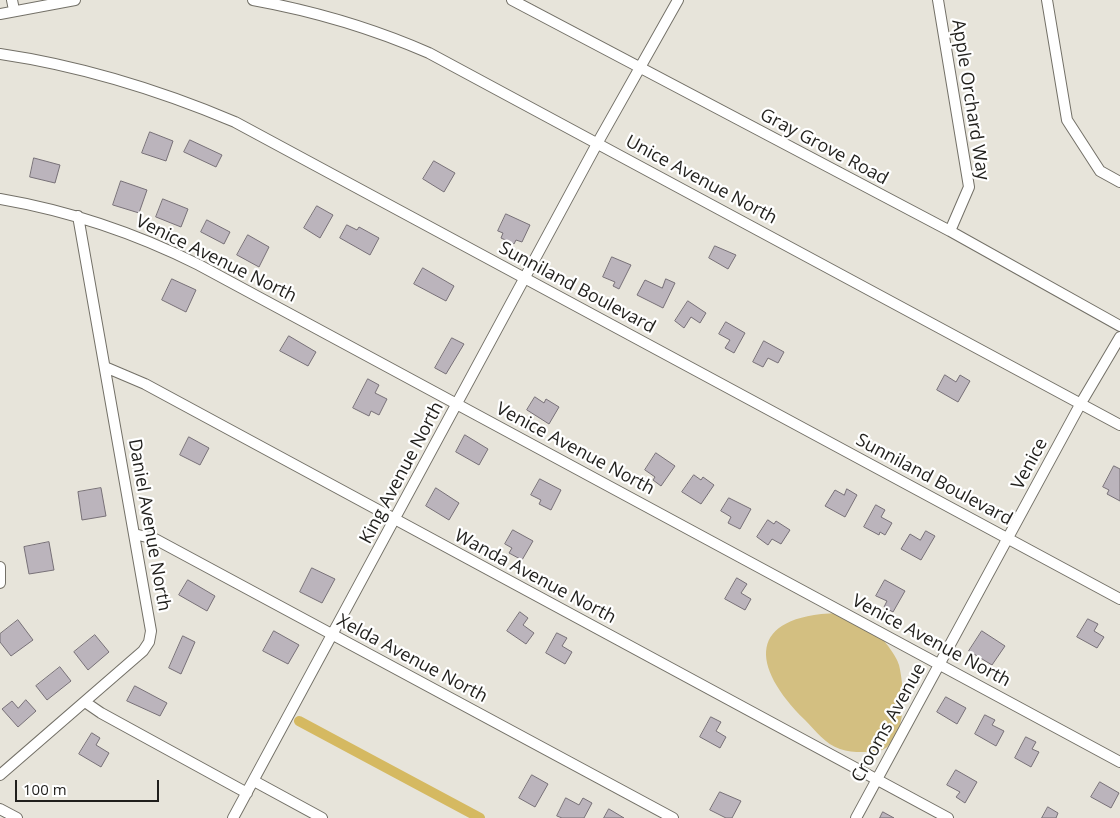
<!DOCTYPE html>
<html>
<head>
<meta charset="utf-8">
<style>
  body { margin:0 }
  #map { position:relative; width:1120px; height:818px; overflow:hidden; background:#e7e4da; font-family:"Open Sans",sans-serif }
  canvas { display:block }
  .scale { position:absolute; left:15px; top:780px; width:144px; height:22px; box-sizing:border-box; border:2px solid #201f1c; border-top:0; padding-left:6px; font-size:15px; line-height:18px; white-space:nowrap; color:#201f1c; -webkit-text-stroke:4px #fff; paint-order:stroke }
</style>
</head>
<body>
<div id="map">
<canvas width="1120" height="818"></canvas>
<div class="scale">100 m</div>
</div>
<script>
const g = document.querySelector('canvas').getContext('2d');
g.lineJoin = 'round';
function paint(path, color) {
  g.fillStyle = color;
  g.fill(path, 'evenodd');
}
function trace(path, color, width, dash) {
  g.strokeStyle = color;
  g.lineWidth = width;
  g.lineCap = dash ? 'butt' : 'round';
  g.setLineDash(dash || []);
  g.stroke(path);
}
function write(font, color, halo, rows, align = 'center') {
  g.font = font + ' "Open Sans",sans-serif';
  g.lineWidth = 4.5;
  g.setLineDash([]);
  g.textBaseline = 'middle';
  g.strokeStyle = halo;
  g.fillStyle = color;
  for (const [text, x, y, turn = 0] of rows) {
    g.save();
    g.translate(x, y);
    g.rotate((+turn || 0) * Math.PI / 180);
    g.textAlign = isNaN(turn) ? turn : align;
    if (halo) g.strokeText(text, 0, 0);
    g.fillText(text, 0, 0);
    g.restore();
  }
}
paint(new Path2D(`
  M837,613C849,619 866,625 877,634C884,639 897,657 899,665C905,690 909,750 873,752C863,752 850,753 840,749C825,744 816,731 805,720C750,666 747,616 837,613Z`), '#d3bf81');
trace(new Path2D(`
  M299,721L480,818`), '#d5b961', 10);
const building = new Path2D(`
  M150,132L173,141L166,161L142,153Z
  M190,140L222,155L216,167L184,152Z
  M34,158L60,165L55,183L30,177Z
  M434,161L455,173L444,192L423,179Z
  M121,181L147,190L139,213L113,205Z
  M163,199L188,209L181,227L156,217Z
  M317,206L333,215L320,238L304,228Z
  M506,214L530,225L522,242L516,240L514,244L501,238L503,233L498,231Z
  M207,220L230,232L224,244L201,232Z
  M347,225L357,230L359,227L379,238L370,255L340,238Z
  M248,235L269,247L259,267L237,255Z
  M715,246L736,255L728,269L709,258Z
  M612,257L631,265L619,289L613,286L615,282L603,277Z
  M423,268L454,286L446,301L414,284Z
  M172,279L196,290L186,312L162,300Z
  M666,279L675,283L663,308L637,295L645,280L662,288Z
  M688,301L706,313L700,323L691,317L684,328L675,321Z
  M726,322L745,333L734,353L725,348L730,340L719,334Z
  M289,336L316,352L308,366L280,351Z
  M452,338L464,344L446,374L435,368Z
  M764,341L784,352L778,363L768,358L763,367L753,362Z
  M945,375L956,382L960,375L970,381L958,402L937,390Z
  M368,379L379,385L375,393L387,399L379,415L371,411L369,416L353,408Z
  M535,397L544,403L546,399L559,407L549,424L527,410Z
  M465,435L488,449L479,465L456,452Z
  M189,437L209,448L200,465L180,455Z
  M656,453L675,466L661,486L653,480L655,477L645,470Z
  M1114,466L1120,469V501L1107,494L1109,490L1103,487Z
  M694,475L701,480L703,477L714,485L701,504L682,492Z
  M540,479L561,490L551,510L539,504L541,500L531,495Z
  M101,488L106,516L82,520L78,492Z
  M436,488L459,503L449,520L426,506Z
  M847,489L857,495L845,517L825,506L835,490L844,495Z
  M729,498L751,509L740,529L728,523L731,517L721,511Z
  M876,505L885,510L881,517L892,523L885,535L880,532L879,535L864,527Z
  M768,520L774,524L776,521L790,530L781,544L772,539L768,545L757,537Z
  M513,530L533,541L522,560L509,553L512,548L505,544Z
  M926,531L935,536L921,560L901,549L910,534L920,540Z
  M49,542L54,570L29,574L24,547Z
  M312,568L335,579L322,603L300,592Z
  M737,578L747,584L741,593L751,599L745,610L725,599Z
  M188,580L215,596L207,611L179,595Z
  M885,580L905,591L893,612L884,607L887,601L876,596Z
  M520,612L528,618L523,625L534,633L526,644L507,631Z
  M1088,619L1098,624L1094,631L1104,637L1097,648L1077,637Z
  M18,620L33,640L11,656L0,642V634Z
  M274,631L299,645L288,664L263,651Z
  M982,631L1005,646L992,665L969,651Z
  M557,633L567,638L562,646L572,652L565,664L546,653Z
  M95,635L109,652L88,670L74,652Z
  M183,636L195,642L181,674L169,668Z
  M60,667L71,681L47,700L36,686Z
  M135,686L167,703L160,716L127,701Z
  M946,697L966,708L957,724L937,712Z
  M26,700L36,711L18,727L2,709L12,701L18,708Z
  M985,715L995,720L992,725L1004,731L996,746L975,734Z
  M711,717L721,722L716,731L726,737L720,748L700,737Z
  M92,733L100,738L96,745L109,753L101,767L79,754Z
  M1026,737L1036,742L1032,749L1039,752L1031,767L1015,758Z
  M956,770L977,782L965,803L956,797L960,792L947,785Z
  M532,775L548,784L535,807L519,798Z
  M1100,782L1119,793L1111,808L1091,797Z
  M720,792L741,801L732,818H726L710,810Z
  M566,798L579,805L583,798L592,803L584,818H562L557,816Z
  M1048,807L1058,813L1056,818H1042Z
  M609,809L624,818H604Z
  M883,812L894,818H880Z`);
paint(building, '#bbb4bc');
trace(building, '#777077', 1);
const minor = new Path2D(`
  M12,0L14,10
  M253,0C314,11 372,28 429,53L1120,425
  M512,0L950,231L1120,326
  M938,0L969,187L950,231
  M1047,0L1067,120L1100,171L1120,182
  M0,14L75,0
  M0,54C82,66 159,90 235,122L1120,599
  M0,199C70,211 135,233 199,265L1120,762
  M105,367L145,384L948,818
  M134,534L155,539L673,818
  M0,567V583
  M85,702L101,713L247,793
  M0,775L143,651L149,642L151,631L78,216
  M254,781L322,818
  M0,809L17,818
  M233,818L598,142L678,0
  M856,818L1081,403L1120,337`);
trace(minor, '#737067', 12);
trace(minor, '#fff', 10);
write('18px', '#201f1c', '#fff', [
  ["Apple Orchard Way",970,100,81],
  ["Gray Grove Road",824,147,28],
  ["Unice Avenue North",701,180,28],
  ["Venice Avenue North",216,259,26],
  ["Sunniland Boulevard",577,288,28],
  ["Venice Avenue North",575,449,28],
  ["Venice",1030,464,-62],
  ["King Avenue North",402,473,-62],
  ["Sunniland Boulevard",934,480,28],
  ["Daniel Avenue North",149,525,80],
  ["Wanda Avenue North",535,577,28],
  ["Venice Avenue North",931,641,28],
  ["Xelda Avenue North",412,659,28],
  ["Crooms Avenue",889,723,-61]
]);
</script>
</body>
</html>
